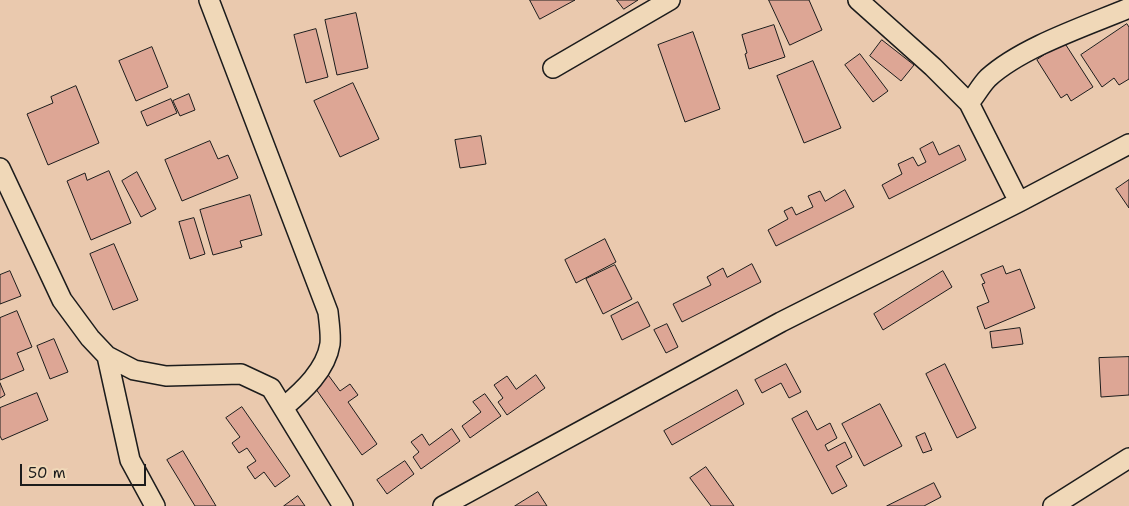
<!DOCTYPE html>
<html>
<head>
<meta charset="utf-8">
<style>
  body { margin:0 }
  #map { position:relative; width:1129px; height:506px; overflow:hidden; background:#eac9ae; font-family:"Shantell Sans",sans-serif }
  canvas { display:block }
  .scale { position:absolute; left:20px; top:464px; width:126px; height:22px; box-sizing:border-box; border:2px solid #1c1c1c; border-top:0; padding-left:6px; font-size:15px; line-height:18px; white-space:nowrap; color:#1c1c1c; -webkit-text-stroke:4px #f0d8b8; paint-order:stroke }
</style>
</head>
<body>
<div id="map">
<canvas width="1129" height="506"></canvas>
<div class="scale">50 m</div>
</div>
<script>
const g = document.querySelector('canvas').getContext('2d');
g.lineJoin = 'round';
function paint(path, color) {
  g.fillStyle = color;
  g.fill(path, 'evenodd');
}
function trace(path, color, width, dash) {
  g.strokeStyle = color;
  g.lineWidth = width;
  g.lineCap = dash ? 'butt' : 'round';
  g.setLineDash(dash || []);
  g.stroke(path);
}
const building = new Path2D(`
  M530,0H575L540,19Z
  M617,0H638L624,9Z
  M769,0H809L822,30L790,45Z
  M356,13L368,68L337,75L325,20Z
  M1127,24L1129,27V79L1119,85L1114,78L1102,87L1081,55Z
  M774,25L785,57L749,69L745,54L747,53L742,35Z
  M316,29L328,77L306,83L294,35Z
  M693,32L720,109L685,122L658,45Z
  M882,40L914,65L901,81L870,56Z
  M1064,42L1093,87L1071,101L1067,94L1061,98L1037,60Z
  M152,47L168,87L136,101L119,61Z
  M860,54L888,91L873,102L845,65Z
  M813,61L841,128L804,143L777,76Z
  M353,83L379,139L340,157L314,101Z
  M76,86L99,143L48,165L27,114L53,103L51,97Z
  M189,94L195,110L180,116L173,101Z
  M171,99L177,113L147,126L141,112Z
  M481,136L486,164L460,168L455,140Z
  M210,141L218,159L228,155L238,178L182,201L165,160Z
  M933,142L939,155L959,145L966,160L889,199L882,185L902,174L898,164L913,157L918,166L926,162L920,149Z
  M109,171L131,223L91,240L67,181L85,173L87,180Z
  M137,172L156,209L141,217L122,181Z
  M1129,180V208L1116,189Z
  M845,190L854,207L776,246L768,230L788,219L784,211L792,207L796,215L813,207L808,196L820,191L825,201Z
  M250,195L262,235L240,241L242,247L213,255L200,210Z
  M194,218L205,254L190,259L179,222Z
  M605,239L616,262L576,283L565,260Z
  M114,244L138,300L113,310L90,254Z
  M752,264L761,282L682,322L673,304L711,285L707,277L723,268L727,277Z
  M615,265L632,299L603,314L586,279Z
  M1003,266L1006,274L1020,269L1035,308L985,329L977,307L989,302L982,284L985,283L981,275Z
  M10,271L21,296L0,304V275Z
  M943,271L952,287L883,330L874,314Z
  M638,302L650,326L622,340L611,316Z
  M17,311L32,347L17,353L24,370L0,380V318Z
  M667,324L678,347L666,353L654,330Z
  M1020,328L1023,344L992,348L990,332Z
  M54,339L68,372L50,379L37,346Z
  M1129,357V395L1101,397L1099,358Z
  M786,364L801,392L789,398L781,383L762,393L755,380Z
  M945,364L976,428L957,438L926,374Z
  M326,372L340,391L350,384L358,395L348,402L377,444L362,455L311,382Z
  M536,375L545,388L507,415L498,402L503,398L494,385L507,376L516,389Z
  M0,383L5,395L0,398Z
  M737,390L744,404L672,445L664,431Z
  M37,393L48,420L2,440L0,436V408Z
  M485,394L501,416L470,438L462,426L481,412L473,402Z
  M880,404L902,446L864,466L842,424Z
  M242,407L290,476L275,487L264,472L255,479L247,467L256,461L247,448L239,453L232,443L240,437L226,418Z
  M807,411L817,430L830,423L837,438L825,445L828,451L845,442L852,457L836,466L847,486L832,494L792,419Z
  M452,429L460,441L421,469L413,457L419,452L411,442L422,434L429,445Z
  M925,433L932,450L923,453L916,437Z
  M183,451L216,506H195L167,460Z
  M405,461L414,474L387,494L377,480Z
  M706,467L734,506H711L690,478Z
  M934,483L941,497L924,506H887Z
  M538,492L547,506H515Z
  M298,496L305,506H284Z`);
paint(building, '#dda695');
trace(building, '#1c1c1c', 1);
const street = new Path2D(`
  M209,0L328,312C329,322 331,334 330,344C326,370 303,391 284,407
  M858,0L933,67L969,103L1019,202
  M553,68L670,0
  M969,103C976,95 981,85 988,78C1022,47 1086,26 1129,8
  M0,168L62,300L90,338L107,356L134,370L166,376L241,374L271,388L343,506
  M107,356L130,460L155,506
  M443,506L781,322L1019,202L1129,144
  M1053,506L1129,458`);
trace(street, '#1c1c1c', 22);
trace(street, '#f0d8b8', 19);
</script>
</body>
</html>
